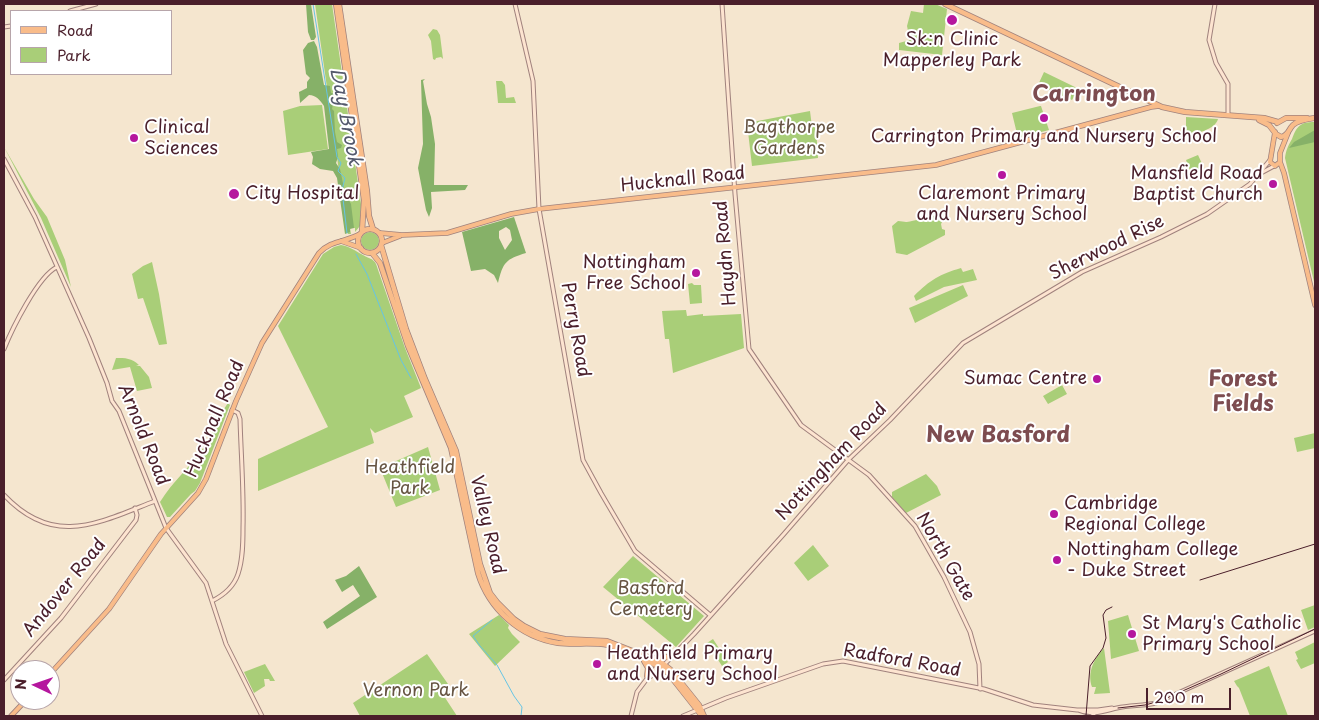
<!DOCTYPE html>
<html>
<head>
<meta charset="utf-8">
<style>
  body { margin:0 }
  #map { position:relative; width:1319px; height:720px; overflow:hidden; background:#f5e6cf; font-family:"Playpen Sans",sans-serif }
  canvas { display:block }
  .frame { position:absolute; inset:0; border:5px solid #4a1f2b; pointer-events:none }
  .legend { position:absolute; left:10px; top:10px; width:162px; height:65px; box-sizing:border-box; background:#fff; border:1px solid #b7a5aa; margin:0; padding:6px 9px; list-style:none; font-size:15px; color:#4a1f2b }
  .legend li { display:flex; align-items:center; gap:10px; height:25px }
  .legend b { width:25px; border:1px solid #b7a5aa }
  .north { position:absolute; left:10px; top:660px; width:50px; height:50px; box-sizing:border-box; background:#fff; border:1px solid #b7a5aa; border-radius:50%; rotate:273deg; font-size:14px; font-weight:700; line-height:20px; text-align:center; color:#4a1f2b }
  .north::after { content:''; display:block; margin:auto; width:18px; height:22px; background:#b5179e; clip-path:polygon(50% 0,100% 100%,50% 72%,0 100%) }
  .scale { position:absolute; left:1146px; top:688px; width:85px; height:22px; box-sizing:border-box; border:2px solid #4a1f2b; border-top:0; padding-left:6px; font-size:15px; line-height:18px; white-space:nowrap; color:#4a1f2b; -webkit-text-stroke:4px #fff; paint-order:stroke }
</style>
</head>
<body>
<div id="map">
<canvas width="1319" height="720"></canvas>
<div class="frame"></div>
<ul class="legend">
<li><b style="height:6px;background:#f9bc8a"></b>Road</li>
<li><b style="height:14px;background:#a9ce78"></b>Park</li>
</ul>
<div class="north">N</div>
<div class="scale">200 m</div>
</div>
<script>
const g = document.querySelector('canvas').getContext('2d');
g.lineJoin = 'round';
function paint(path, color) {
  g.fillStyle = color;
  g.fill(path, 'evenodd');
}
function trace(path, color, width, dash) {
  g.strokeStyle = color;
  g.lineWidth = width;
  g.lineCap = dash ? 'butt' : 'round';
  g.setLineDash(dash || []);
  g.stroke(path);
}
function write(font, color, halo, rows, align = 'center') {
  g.font = font + ' "Playpen Sans",sans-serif';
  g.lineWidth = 4;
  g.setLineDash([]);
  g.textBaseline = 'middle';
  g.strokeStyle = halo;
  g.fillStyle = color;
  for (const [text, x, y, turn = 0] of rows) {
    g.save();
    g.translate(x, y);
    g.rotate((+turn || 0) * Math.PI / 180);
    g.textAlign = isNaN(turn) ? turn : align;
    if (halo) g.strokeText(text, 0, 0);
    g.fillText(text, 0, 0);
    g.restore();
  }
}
paint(new Path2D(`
  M315,4H332L333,11L361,204L360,226L355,232V228H350L351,234H348Z
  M924,4H935L947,9L942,55L899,50V43L910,40L907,26L911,11L923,13Z
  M433,29L437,30L440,35L443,59L441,57L436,58L435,60L433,59L431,41L428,35Z
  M1044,72L1077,88V92L1072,100L1038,85Z
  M496,81H502L505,85L506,98L514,97L516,103H498Z
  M322,105L328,149L288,155L283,111L300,106Z
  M1040,106H1041L1049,130L1018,138L1012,113Z
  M810,111L812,127L832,123L816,128L818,158L752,166L747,123Z
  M1186,117L1218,119C1215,130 1196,133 1186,137Z
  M1315,122V286L1285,158C1286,150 1288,146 1292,139C1297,126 1300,122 1315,122Z
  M4,147L34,199L47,217L65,260L71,287L41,218Z
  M1198,155L1204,168L1191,173L1186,160Z
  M938,215L942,222L941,224L942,229L945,230V235L907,255L896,253L892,226L898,221C901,221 904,222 906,222C910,222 933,216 938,215Z
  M361 241a9 9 0 1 1 18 0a9 9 0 1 1-18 0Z
  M341,245C351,247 355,251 363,255C369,259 373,258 376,264L405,348L421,388L404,396L413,417L375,433L370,428L374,443L258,491V459L328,427L278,326L323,254L334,247Z
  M152,262L159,294L167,344L159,345L143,298L138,299L132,274L143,266Z
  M961,268L963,272L973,269L977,280L944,287L916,301L914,296C930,280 940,274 961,268Z
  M692,283L694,285H701L702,303L690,304L688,284Z
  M963,285L968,296L915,323L909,308Z
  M686,310L687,316L703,314V316L741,314L744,348L673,373L669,339H665L662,311Z
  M116,358C125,358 132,358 139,365L136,366H140L149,377L152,388L137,391L130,367L112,370Z
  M1062,385L1067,394L1048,404L1043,396Z
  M228,403L230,405L200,483L195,491L191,494L170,517H167L160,502C173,481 190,467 204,447C213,433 218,417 228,403Z
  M1315,433V448L1297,452L1294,438Z
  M428,447L440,490L396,507L380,468Z
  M926,474L937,486L941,495L906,513L892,497V492Z
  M813,545L829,566L808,581L794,563Z
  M633,556L704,616L676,647L603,587Z
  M1315,605V627L1308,630L1301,610Z
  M499,615L509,625L508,628L512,634L520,642L495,666L469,634Z
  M1128,615L1139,651L1111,659L1108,621Z
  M713,639L728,662L722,666L707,643Z
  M1315,642V663L1301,669L1296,660L1298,659L1295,652Z
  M1104,648L1110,693L1094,694L1096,687H1092C1087,672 1094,659 1104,648Z
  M427,654L448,684L440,690L457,716H360L353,703Z
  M265,664L275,681H270L269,679H264L265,686L254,693L244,672Z
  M1269,666L1288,716H1250L1239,688L1237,686L1234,681Z`), '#a9ce78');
paint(new Path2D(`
  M306,4H311L316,37L314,40H311L308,32Z
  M314,41L317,47L324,85L330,86L331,93H335L340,89L339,83L341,82L346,101L342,100L333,104L332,109L334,111L335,132L337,142L342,145L341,148L337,149L338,157L336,163L340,169L345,193L351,204L354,228L350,229V232L345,234L337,178L333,171L320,169L312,164L313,157L311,152L329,149L324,106C320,100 316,95 309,95L300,103V102L299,92L307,88V82L310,78L306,74L303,50L308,43Z
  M425,79L423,81L427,104L431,117L435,144L434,185H468L465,190L431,192L432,208L429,217L426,210L418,168L423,144L421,80Z
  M1315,130V142L1289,148L1294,142Z
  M514,217L526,253C506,259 503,262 498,283L494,275L485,269L471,271L462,232ZM506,227L510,230L512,240L505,250L499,238V231Z
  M359,566L377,597L327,629L323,622L360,596L353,585L342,592L335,580L346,576Z`), '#86b168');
trace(new Path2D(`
  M313,4L337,157L341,163L338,171L345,178L342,190L347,233
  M356,254L367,274L401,360L411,378
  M492,620L473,636L480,646L497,665L514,696L522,707L521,716`), '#66c4e4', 1);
const secondary = new Path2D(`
  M515,4L533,81L539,209L583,460L601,493L635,551L710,615
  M722,4L735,194L749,349L801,425L869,475L915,526L944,577L970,632L979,664L980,689
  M1215,4L1209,40L1216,63L1228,84V115
  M70,11L96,4
  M4,27L11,26
  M4,159L35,217L89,338L107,383L112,401L119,411L166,528L206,583L226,644L262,716
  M1261,173L1274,166
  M4,349C12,329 38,276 57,267
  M4,495C54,548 98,523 155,501
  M212,601C224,595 234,586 238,574C243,559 243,542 243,528C244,491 241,455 240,419L238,413L232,410
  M648,676L657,667H661
  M4,680L61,618L136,520L137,515L135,508
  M1078,710C1091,716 1104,711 1117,708C1130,705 1143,706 1156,703L1315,631
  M631,716L637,692L646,680L659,670L694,634L783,535L849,459L890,420L963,343L1082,272L1161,237L1207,214L1250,184L1270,160
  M683,716L726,698L823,664L843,661L984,689L1033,705L1077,710H1098
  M1092,716L1098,710L1112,708`);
const primary = new Path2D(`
  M1275,132L1270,162L1275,166L1280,162
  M1288,133L1280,153V162L1284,173L1315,305
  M380,233L402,235L447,233L511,214L539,209L936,165L1151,107L1159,106
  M341,241L361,248
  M382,243L400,236
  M50,674L109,609L161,534L198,493L206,479L236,401L262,343L319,253C331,240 346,242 360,234
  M11,716L26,700`);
const highway = new Path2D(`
  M336,4L364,200L362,232
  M339,4L367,191L369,216L373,229
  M945,4L1162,107L1185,112L1264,118L1278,122
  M1259,120L1269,125L1276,134L1281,137C1289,135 1288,130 1293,125C1298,120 1307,119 1314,118
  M1277,123L1286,118H1307
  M358 241a12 12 0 1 1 24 0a12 12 0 1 1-24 0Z
  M381,245L406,329L425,379L456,451L480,564L490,593L497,602L514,619L524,626L540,634L565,639L607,641L661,662L671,670L699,705L704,716
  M372,253L380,263L408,346L451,448L478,573C489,609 520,637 558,643C574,645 592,642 608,645C623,648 646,661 661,667L668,673L702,716
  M653,658L671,657
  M644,661L648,668L647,676`);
trace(secondary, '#a0827d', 5);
trace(primary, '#a0827d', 5.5);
trace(highway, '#a0827d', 6);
trace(secondary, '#fde4d0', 3);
trace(primary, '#f9bc8a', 4);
trace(highway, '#f9bc8a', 4.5);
trace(new Path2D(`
  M1200,580L1315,544
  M1118,708L1145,705L1160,701L1221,674L1315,629
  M1086,716L1090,666L1103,648L1106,638L1103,615L1106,610L1112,607`), '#4a1f2b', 1);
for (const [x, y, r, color] of [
  [952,20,6,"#b5179e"],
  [1044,118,5,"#b5179e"],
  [134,138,5,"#b5179e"],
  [1002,175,5,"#b5179e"],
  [1273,184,5,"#b5179e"],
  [234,194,6,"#b5179e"],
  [696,273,5,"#b5179e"],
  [1097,379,5,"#b5179e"],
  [1054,514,5,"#b5179e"],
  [1057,560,5,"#b5179e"],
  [1132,634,5,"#b5179e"],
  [597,664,5,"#b5179e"]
]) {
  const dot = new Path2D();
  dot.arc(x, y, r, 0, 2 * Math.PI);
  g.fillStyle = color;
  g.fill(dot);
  trace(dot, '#fff', 2);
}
write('18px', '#4a1f2b', '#fff', [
  ["Sk:n Clinic",952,40,"center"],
  ["Mapperley Park",952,61,"center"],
  ["Clinical",144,128],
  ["Sciences",144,149],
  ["Carrington Primary and Nursery School",1044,137,"center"],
  ["Mansfield Road",1263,174,"right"],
  ["Baptist Church",1263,195,"right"],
  ["City Hospital",245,194],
  ["Claremont Primary",1002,194,"center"],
  ["and Nursery School",1002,215,"center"],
  ["Nottingham",686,263,"right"],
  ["Free School",686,284,"right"],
  ["Sumac Centre",1087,379,"right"],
  ["Cambridge",1064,504],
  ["Regional College",1064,525],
  ["Nottingham College",1067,550],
  ["- Duke Street",1067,571],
  ["St Mary's Catholic",1142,624],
  ["Primary School",1142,645],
  ["Heathfield Primary",607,654],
  ["and Nursery School",607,675]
], 'left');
write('18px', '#665442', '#fff', [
  ["Bagthorpe",789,128],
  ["Gardens",789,149],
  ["Heathfield",410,468],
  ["Park",410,489],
  ["Basford",651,589],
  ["Cemetery",651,610],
  ["Vernon Park",416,691]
]);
write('18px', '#4a1f2b', '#fff', [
  ["Hucknall Road",683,180,-6],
  ["Sherwood Rise",1107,248,-26],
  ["Haydn Road",726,253,-95],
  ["Perry Road",575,330,80],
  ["Hucknall Road",215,419,-67],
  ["Arnold Road",143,435,68],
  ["Nottingham Road",832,462,-47],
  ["Valley Road",487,525,77],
  ["North Gate",945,557,60],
  ["Andover Road",65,588,-51],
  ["Radford Road",902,661,10]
]);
write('italic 19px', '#54596c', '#fff', [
  ["Day Brook",345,117,79]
]);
write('bold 22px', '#7d4c50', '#fff', [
  ["Carrington",1094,95],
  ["Forest",1243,380],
  ["Fields",1243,405],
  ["New Basford",998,436]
]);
</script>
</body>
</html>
